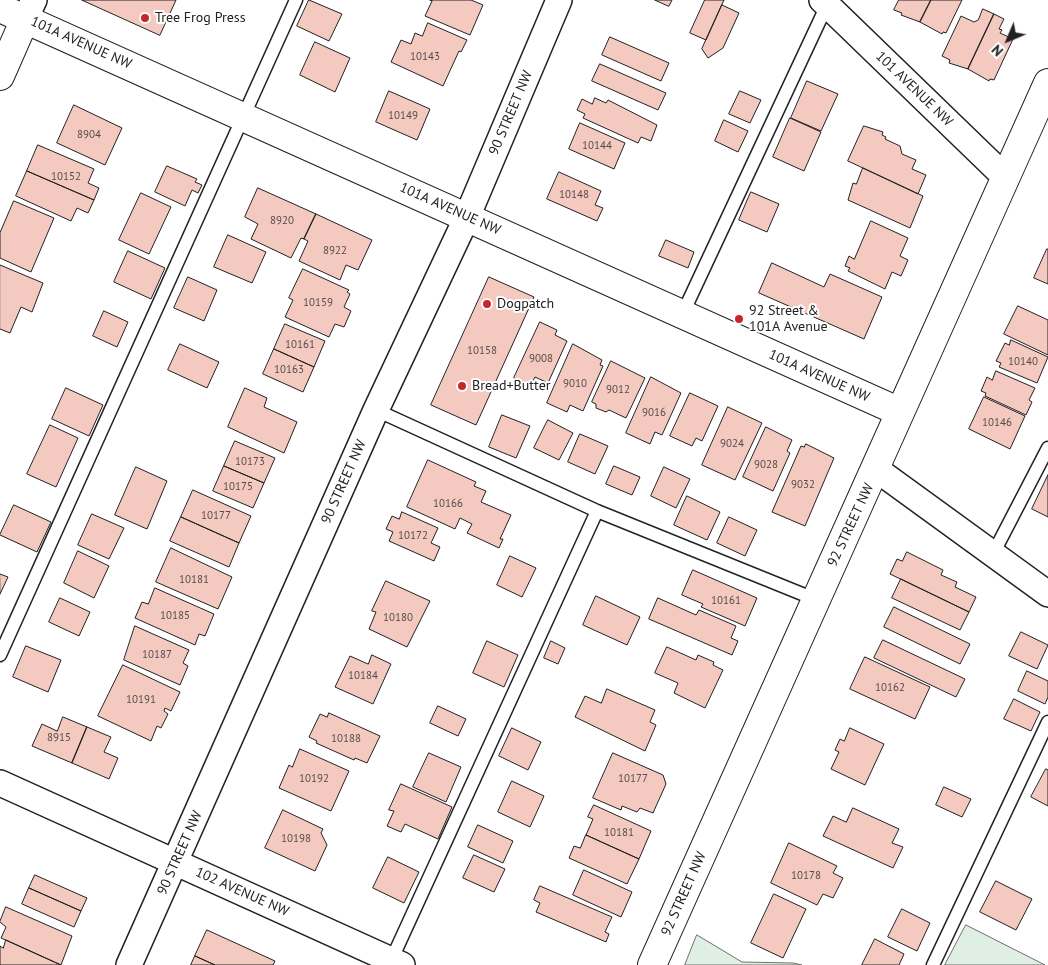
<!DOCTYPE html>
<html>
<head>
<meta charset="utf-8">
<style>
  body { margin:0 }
  #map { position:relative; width:1048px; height:965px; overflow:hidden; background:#fff; font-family:"PT Sans",sans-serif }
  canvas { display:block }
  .north { position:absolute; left:983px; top:15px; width:50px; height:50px; -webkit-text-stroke:4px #fff; paint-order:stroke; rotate:225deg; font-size:14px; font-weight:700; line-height:20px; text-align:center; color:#222 }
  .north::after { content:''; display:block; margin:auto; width:18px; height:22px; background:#222; clip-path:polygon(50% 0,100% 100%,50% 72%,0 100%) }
</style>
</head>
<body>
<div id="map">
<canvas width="1048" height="965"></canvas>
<div class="north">N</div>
</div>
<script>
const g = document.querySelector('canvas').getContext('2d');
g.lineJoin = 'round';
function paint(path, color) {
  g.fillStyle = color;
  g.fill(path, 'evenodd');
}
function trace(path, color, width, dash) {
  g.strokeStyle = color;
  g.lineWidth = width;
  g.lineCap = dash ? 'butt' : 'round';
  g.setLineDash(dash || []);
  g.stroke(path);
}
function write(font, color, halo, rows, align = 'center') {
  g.font = font + ' "PT Sans",sans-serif';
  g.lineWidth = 4;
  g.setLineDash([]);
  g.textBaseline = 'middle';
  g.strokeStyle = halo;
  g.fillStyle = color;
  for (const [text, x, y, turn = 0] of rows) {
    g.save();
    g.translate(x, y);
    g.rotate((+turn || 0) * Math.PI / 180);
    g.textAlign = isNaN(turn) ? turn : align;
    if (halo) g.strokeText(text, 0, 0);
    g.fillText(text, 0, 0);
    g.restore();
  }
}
const green = new Path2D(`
  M966,925L1045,965H945Z
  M697,935L742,962L793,963L802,965H685Z`);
paint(green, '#e0efe3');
trace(green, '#6f6f6f', 1);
const building = new Path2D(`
  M82,0H176L160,35Z
  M309,0L342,14L329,41L297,26Z
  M430,0H471L483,5L470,35L425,16L432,1Z
  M655,0H672L669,6Z
  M705,0H724L706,40L690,33Z
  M899,0H931L920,22L901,15L902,13L894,10Z
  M931,0H962L946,33L943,32L942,34L920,22Z
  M722,5L739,13L723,48L708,58L702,49Z
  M983,9L994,14L968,69L949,63L950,60L942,56L961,16L974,22L978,20Z
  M994,14L1004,19L999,29L1002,30L1000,33L1013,39L994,80L990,79L989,81L968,69Z
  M428,23L467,40L461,52L459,51L443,86L391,62L401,40L411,44L415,33L422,36Z
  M610,37L669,63L661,81L602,55Z
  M315,42L350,58L335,92L300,75Z
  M600,64L666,93L658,110L592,81Z
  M807,81L838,94L821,131L791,118Z
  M389,91L430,109L417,140L376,122Z
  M740,91L761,100L750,123L729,114Z
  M595,98L606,103L608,100L657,125L651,141L641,137L638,143L583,118L585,114L577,110L582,99L592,104Z
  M74,105L122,128L105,165L57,143Z
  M790,118L821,132L804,171L773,157Z
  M724,120L748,131L738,152L715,141Z
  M580,123L625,143L614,169L569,149Z
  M864,126L883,132L882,135L886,137L885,139L900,146L902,154L916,160L912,169L926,175L918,194L848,161Z
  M38,145L94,169L88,183L99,188L94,200L27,171Z
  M167,166L197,179L195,182L202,185L198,193L192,190L185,206L155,192Z
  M863,168L923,196L910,228L848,200L853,183L856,184Z
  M27,171L94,200L88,213L77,208L71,221L16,196Z
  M559,172L601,191L595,205L603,208L597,221L547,199Z
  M258,188L316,214L304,239L301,238L291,258L251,239L258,224L245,217Z
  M751,192L779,204L767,232L739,220Z
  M141,193L171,207L149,254L119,240Z
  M14,201L54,218L31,272L0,258V233Z
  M316,214L372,240L358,270L346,265L340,280L299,261L308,241L304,239Z
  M871,221L908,238L900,256L908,260L901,276L892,272L885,289L848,271L850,268L845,266L849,256L854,259Z
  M228,235L266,252L252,283L214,267Z
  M666,240L694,252L688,268L659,256Z
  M1047,249H1048V284L1034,278Z
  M128,251L165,268L151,299L114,282Z
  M772,263L824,287L830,274L882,297L864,339L759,293Z
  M0,265L43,283L32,312L21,307L10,333L0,329Z
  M303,269L349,290L347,292L350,294L344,307L351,311L344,327L335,324L329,337L285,317L293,300L289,298Z
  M188,277L217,290L204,321L174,308Z
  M489,277L534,297L476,425L431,405Z
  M1018,306L1048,320V355L1004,334Z
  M104,311L128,322L117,347L93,336Z
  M540,322L557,330L555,335L567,341L548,383L535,377L531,385L514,378Z
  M285,324L325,341L314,367L274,349Z
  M1011,340L1048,357L1037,383L999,367L1001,363L996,361L1005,343L1009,345Z
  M180,344L219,362L207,388L168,370Z
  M573,344L602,360L600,365L603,366L583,411L570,405L567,412L547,403Z
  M274,349L314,367L303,392L263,374Z
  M611,361L645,378L626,418L609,410L606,412L596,408V404L592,402Z
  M996,371L1035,388L1029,400L1032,402L1026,415L985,396L986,393L981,391L987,377L992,380Z
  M651,377L681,393L662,435L655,432L650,444L626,433Z
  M66,388L103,405L89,436L52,419Z
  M245,388L267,398L264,407L297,422L284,453L228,427Z
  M690,393L718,406L702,441L696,438L692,446L670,436Z
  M984,397L1025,416L1010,449L969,429Z
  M728,407L762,423L735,480L702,465Z
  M502,415L530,426L516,458L489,447Z
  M548,420L573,433L559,460L534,448Z
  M50,425L78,438L56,487L27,474Z
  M766,427L792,440L787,451L790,453L773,491L743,477Z
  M580,434L608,446L595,474L568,462Z
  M235,441L275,458L264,483L224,466Z
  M806,444L834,458L805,526L772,512L801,446L804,447Z
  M428,460L476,482L474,486L486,491L481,502L511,515L500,539H503L499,548L467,533L472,524L460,518L455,529L407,507Z
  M224,466L264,483L253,508L213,491Z
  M614,466L640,477L632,495L606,484Z
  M136,467L167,481L147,529L115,515Z
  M664,467L690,479L676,508L651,496Z
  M1048,475V517L1032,509Z
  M193,490L251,516L239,543L181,517Z
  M687,496L720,512L707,540L674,525Z
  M14,505L51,522L37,552L0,535Z
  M402,512L438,528L431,543L440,547L434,561L389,541L393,532L386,529L392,516L399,519Z
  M92,514L124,528L109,559L78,545Z
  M181,517L239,543L229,567L170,541Z
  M729,517L757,530L745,556L717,543Z
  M171,548L232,577L218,609L156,582Z
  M78,551L109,566L94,598L64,583Z
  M907,552L943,570L941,575L957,582L955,587L976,597L969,612L890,574L897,559L902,561Z
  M510,556L536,568L522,597L497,585Z
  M693,570L757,598L745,626L701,607L703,604L682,595Z
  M0,574L8,577L0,594Z
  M901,579L969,612L960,630L892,598Z
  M386,581L430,601L407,647L369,629L376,612L372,611Z
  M155,588L214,614L205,636L199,634L195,645L135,618L142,602L148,604Z
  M596,596L640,617L627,645L583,625Z
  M60,598L90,612L79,636L49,622Z
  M658,598L696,615L699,610L736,626L731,638L738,641L732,655L649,619Z
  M894,607L970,644L960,664L884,627Z
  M135,626L189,650L183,663L188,666L180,685L124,660Z
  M1021,632L1048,645L1037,669L1009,656Z
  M883,640L965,679L956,697L874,658Z
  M487,641L518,655L504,687L473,673Z
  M551,641L565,648L558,664L544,658Z
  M26,646L61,660L48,692L13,677Z
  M667,647L696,660L698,655L714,662L713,665L723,670L705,708L674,693L678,683L655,673Z
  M372,655L391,664L373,704L335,687L350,656L368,664Z
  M865,657L930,687L915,719L850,689Z
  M123,665L180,692L171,711L165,708L164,711L168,714L161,728L157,726L151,741L98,716Z
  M1027,671L1048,681V697L1045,704L1018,691Z
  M607,689L655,710L650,722L656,725L645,751L575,717L585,696L601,703Z
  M1014,699L1040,712L1031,731L1004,719Z
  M438,706L466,719L458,736L430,723Z
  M329,713L380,736L367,763L355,758L354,760L316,743L317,741L309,737L320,714L327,717Z
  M63,717L87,727L72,763L32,746L42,724L57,731Z
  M87,727L111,737L104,752L118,758L109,779L72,763Z
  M512,728L541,742L528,770L499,756Z
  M850,728L884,744L865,785L831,769L839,752L835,750L840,739L844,741Z
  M300,749L349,771L331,811L279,788L289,765L292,767Z
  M429,753L461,767L446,802L413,787Z
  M613,753L663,775L666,784L653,813L640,808L637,812L622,806L621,810L593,798Z
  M1046,769L1048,770V806L1031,797Z
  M512,781L544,796L530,827L498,812Z
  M401,784L452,807L438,839L405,824L401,832L387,826L394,811L389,810Z
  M944,787L971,799L962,817L936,805Z
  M594,805L651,831L639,859L586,835L593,819L588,817Z
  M853,808L899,829L892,843L903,847L893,868L823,836L833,816L846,822Z
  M283,810L323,829L321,833L327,845L315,871L265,848Z
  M478,825L513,841L503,863L468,847Z
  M586,835L639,859L627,884L569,858L574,846L580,848Z
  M789,843L837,866L833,873L843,878L833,898L823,894L817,905L771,883Z
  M474,855L505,869L494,892L463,878Z
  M388,857L419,872L404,903L373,888Z
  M584,870L632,892L621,917L573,895Z
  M35,875L87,898L81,911L29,888Z
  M996,881L1032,899L1016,930L980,912Z
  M540,886L612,917L605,932L609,934L606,942L536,912L540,903L534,900Z
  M29,888L81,911L74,927L22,904Z
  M774,894L806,909L783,958L751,943Z
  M6,907L72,936L61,965L1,938L6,927L0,922Z
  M902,909L930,923L917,951L888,937Z
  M207,930L275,961L273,965H215L195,956Z
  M875,939L904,954L899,965H862Z
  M6,940L61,965H0V946L3,948Z
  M195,956L215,965H191Z`);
paint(building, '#f3c9c0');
trace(building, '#222', 1);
const service = new Path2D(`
  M682,315L827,5
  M376,410L597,511L817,600
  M993,554L1048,448
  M0,655L296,0
  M390,963L597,511
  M933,965L1048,722`);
const minor = new Path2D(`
  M822,0L1006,178
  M25,19L34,0
  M876,469L1048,594
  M0,783L402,965
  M129,965L376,410L467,217L559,0`);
const tertiary = new Path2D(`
  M0,8L900,412
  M0,76L25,19
  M652,965L1048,83`);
trace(service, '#222', 15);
trace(minor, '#222', 28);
trace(tertiary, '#222', 30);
trace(service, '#fff', 12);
trace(minor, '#fff', 25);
trace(tertiary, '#fff', 28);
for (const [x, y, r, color] of [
  [145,18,5,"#c62828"],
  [487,304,5,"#c62828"],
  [739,319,5,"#c62828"],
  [462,386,5,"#c62828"]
]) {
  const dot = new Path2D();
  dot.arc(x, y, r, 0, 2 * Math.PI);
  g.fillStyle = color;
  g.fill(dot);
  trace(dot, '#fff', 2);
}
write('11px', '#564c4a', null, [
  ["10143",425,57],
  ["10149",403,116],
  ["8904",89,135],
  ["10144",597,146],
  ["10152",66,177],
  ["10148",574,195],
  ["8920",282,221],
  ["8922",335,251],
  ["10159",318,303],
  ["10161",300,345],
  ["10158",482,351],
  ["9008",541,359],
  ["10140",1023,362],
  ["10163",289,370],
  ["9010",575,384],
  ["9012",618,390],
  ["9016",654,413],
  ["10146",997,423],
  ["9024",732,444],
  ["10173",250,462],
  ["9028",766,465],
  ["9032",803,485],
  ["10175",238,487],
  ["10166",448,504],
  ["10177",216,516],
  ["10172",413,536],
  ["10181",194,580],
  ["10161",726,601],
  ["10185",175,616],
  ["10180",398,618],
  ["10187",157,655],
  ["10184",363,676],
  ["10162",890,688],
  ["10191",141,700],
  ["8915",59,738],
  ["10188",346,739],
  ["10192",314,779],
  ["10177",633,779],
  ["10181",619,833],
  ["10198",296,839],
  ["10178",806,876]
]);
write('14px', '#222', '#fff', [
  ["Tree Frog Press",155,18],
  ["Dogpatch",497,304],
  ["92 Street &",749,311],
  ["101A Avenue",749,327],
  ["Bread+Butter",472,386]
], 'left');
write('14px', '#222', '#fff', [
  ["101A AVENUE NW",81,43,24],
  ["101 AVENUE NW",914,89,44],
  ["90 STREET NW",511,113,-67],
  ["101A AVENUE NW",450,209,24],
  ["101A AVENUE NW",819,376,24],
  ["90 STREET NW",344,482,-66],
  ["92 STREET NW",851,525,-65],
  ["90 STREET NW",180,853,-66],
  ["102 AVENUE NW",242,892,24],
  ["92 STREET NW",684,894,-66]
]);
</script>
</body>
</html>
